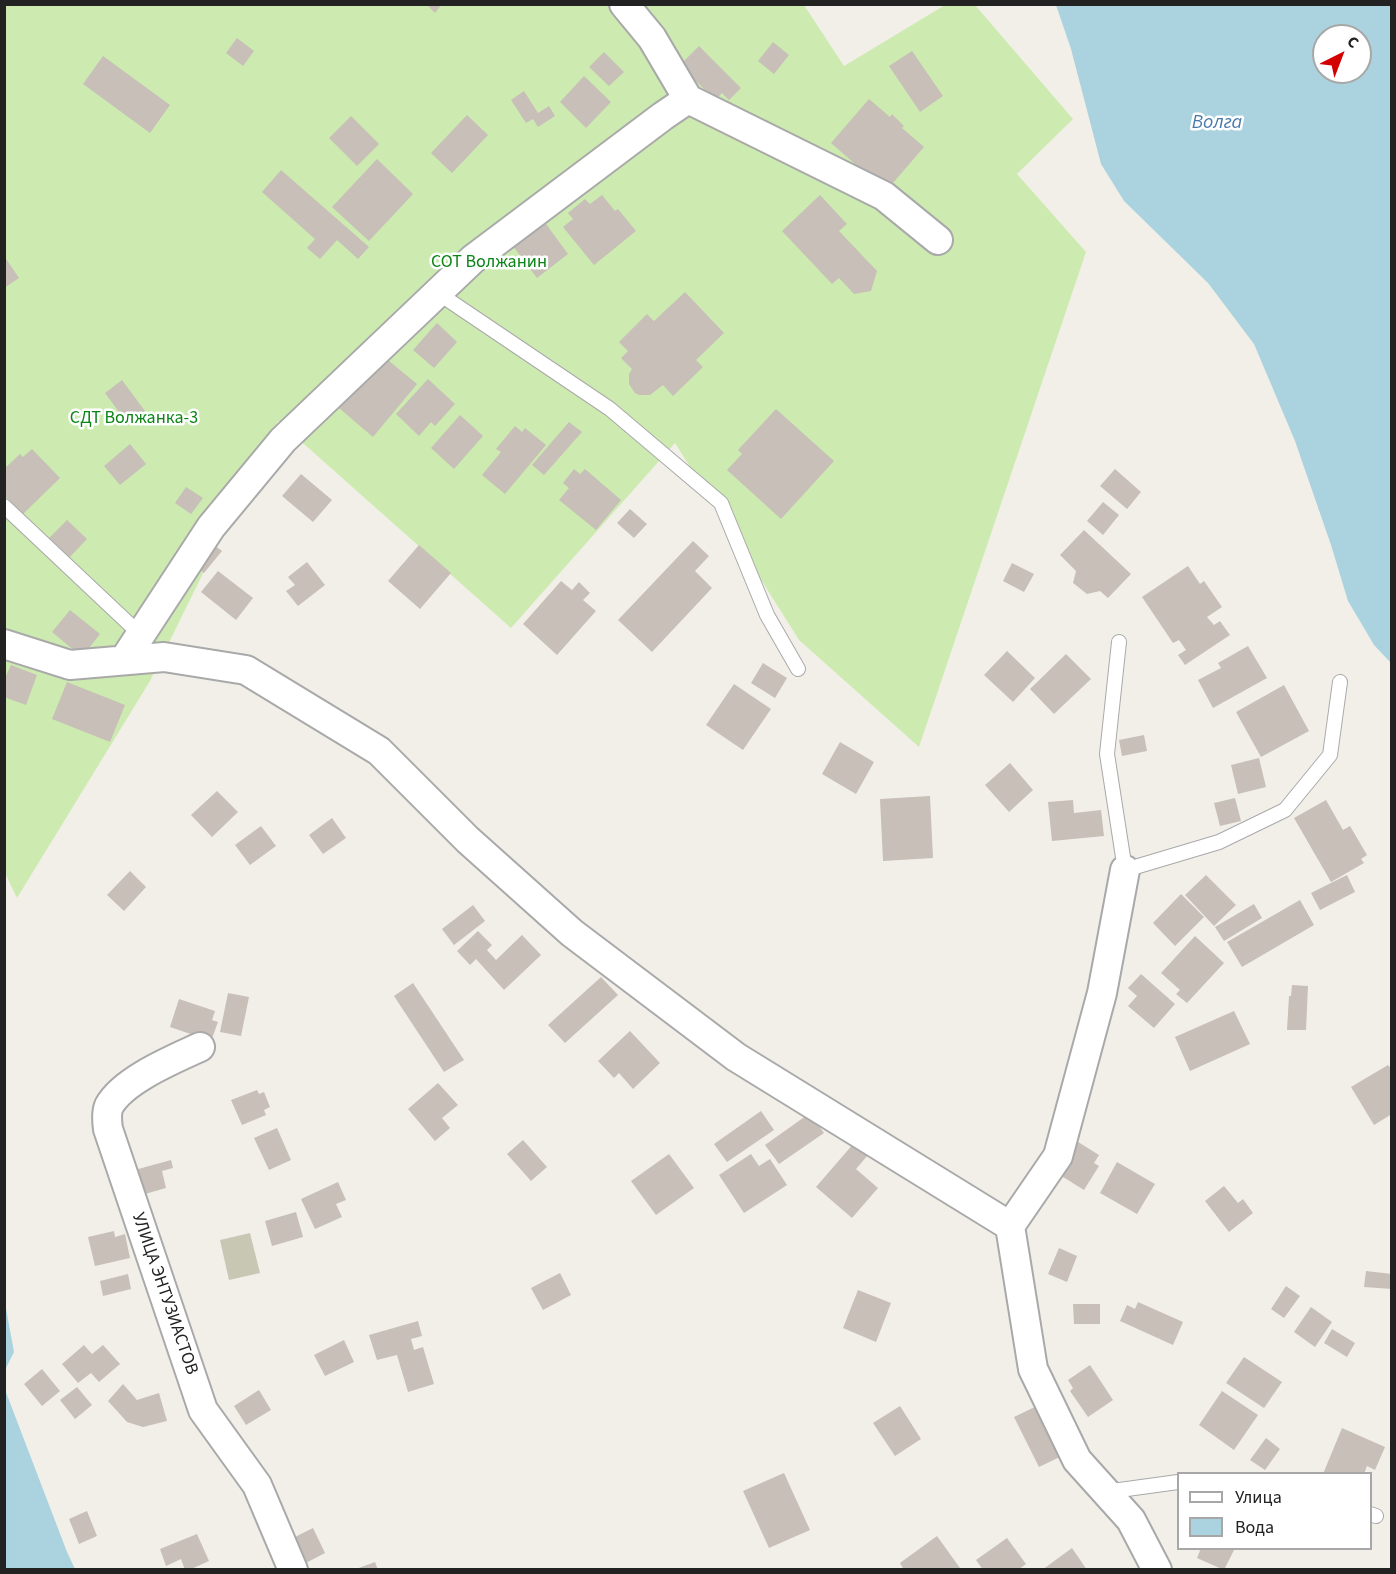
<!DOCTYPE html>
<html>
<head>
<meta charset="utf-8">
<style>
  body { margin:0 }
  #map { position:relative; width:1396px; height:1574px; overflow:hidden; background:#f2efe9; font-family:"Source Sans 3",sans-serif }
  canvas { display:block }
  .frame { position:absolute; inset:0; border:6px solid #222; pointer-events:none }
  .legend { position:absolute; left:1177px; top:1472px; width:195px; height:78px; box-sizing:border-box; background:#fff; border:2px solid #a7a7a7; margin:0; padding:8px 10px; list-style:none; font-size:18px; color:#222 }
  .legend li { display:flex; align-items:center; gap:12px; height:30px }
  .legend b { width:30px; border:2px solid #a7a7a7 }
  .north { position:absolute; left:1312px; top:24px; width:60px; height:60px; box-sizing:border-box; background:#fff; border:2px solid #a7a7a7; border-radius:50%; rotate:42deg; font-size:16px; font-weight:700; line-height:24px; text-align:center; color:#222 }
  .north::after { content:''; display:block; margin:auto; width:21px; height:27px; background:#d40000; clip-path:polygon(50% 0,100% 100%,50% 72%,0 100%) }
</style>
</head>
<body>
<div id="map">
<canvas width="1396" height="1574"></canvas>
<div class="frame"></div>
<ul class="legend">
<li><b style="height:8px;background:#fff"></b>Улица</li>
<li><b style="height:16px;background:#aad3df"></b>Вода</li>
</ul>
<div class="north">С</div>
</div>
<script>
const g = document.querySelector('canvas').getContext('2d');
g.lineJoin = 'round';
function paint(path, color) {
  g.fillStyle = color;
  g.fill(path, 'evenodd');
}
function trace(path, color, width, dash) {
  g.strokeStyle = color;
  g.lineWidth = width;
  g.lineCap = dash ? 'butt' : 'round';
  g.setLineDash(dash || []);
  g.stroke(path);
}
function write(font, color, halo, rows, align = 'center') {
  g.font = font + ' "Source Sans 3",sans-serif';
  g.lineWidth = 5;
  g.setLineDash([]);
  g.textBaseline = 'middle';
  g.strokeStyle = halo;
  g.fillStyle = color;
  for (const [text, x, y, turn = 0] of rows) {
    g.save();
    g.translate(x, y);
    g.rotate((+turn || 0) * Math.PI / 180);
    g.textAlign = isNaN(turn) ? turn : align;
    if (halo) g.strokeText(text, 0, 0);
    g.fillText(text, 0, 0);
    g.restore();
  }
}
paint(new Path2D(`
  M250,1233L260,1273L229,1280L220,1240Z`), '#c7c7b4');
paint(new Path2D(`
  M4,5H804L844,66L945,5H975L1073,119L1017,174L1086,252L919,747L799,640L675,443L511,628L278,421L150,681L17,898L4,871Z`), '#cdebb0');
paint(new Path2D(`
  M1056,5H1391V663L1374,645L1348,601L1331,545L1295,441L1254,344L1208,283L1124,201L1101,164L1071,49ZM1324,36H1360V72H1324Z
  M5,1303L14,1352L5,1370H4Z
  M4,1387L67,1552L75,1569H5Z`), '#aad3df');
paint(new Path2D(`
  M426,4H442L435,13Z
  M237,38L254,51L243,66L226,53Z
  M773,42L789,55L774,74L758,61Z
  M699,46L741,88L729,100L722,93L715,100L680,65Z
  M912,51L943,96L920,112L889,66Z
  M604,52L624,72L609,86L589,67Z
  M103,56L170,105L150,133L83,84Z
  M584,76L611,102L586,128L560,102Z
  M524,91L538,113L549,106L555,116L538,127L533,119L526,123L511,100Z
  M869,99L890,117L892,114L904,126L902,128L924,147L886,191L831,143Z
  M467,115L488,135L452,173L431,153Z
  M351,116L379,144L357,166L329,138Z
  M377,159L413,194L369,241L332,207Z
  M281,170L369,247L358,259L337,240L320,259L307,248L315,239L262,192Z
  M602,195L615,211L618,209L636,231L594,265L563,227L573,219L568,213L585,199L590,204Z
  M820,195L847,224L839,231L877,271L871,291L854,294L839,278L832,284L782,231Z
  M541,217L568,254L537,278L509,241Z
  M4,256L19,278L4,288Z
  M685,292L724,333L696,360L703,367L673,396L663,385L650,395H639L635,393L629,384V374L632,369L621,358L628,351L619,342L647,314L654,321Z
  M437,323L457,342L434,368L413,350Z
  M383,356L417,384L373,437L339,408Z
  M428,379L455,404L435,426L431,422L419,436L396,414Z
  M122,380L145,411L128,424L105,393Z
  M776,409L834,461L781,519L727,470L742,454L738,450Z
  M460,415L483,436L454,469L431,448Z
  M569,422L582,432L544,475L532,465Z
  M515,426L522,432L525,428L546,445L505,494L482,475L501,452L496,449Z
  M130,444L146,464L120,485L104,466Z
  M32,449L60,478L23,514L4,495V469L20,454L23,457Z
  M574,469L580,474L585,469L621,500L596,530L559,500L569,488L563,483Z
  M1115,469L1141,492L1127,509L1100,486Z
  M301,474L332,500L313,522L282,496Z
  M186,487L203,498L191,514L175,503Z
  M1103,502L1119,515L1103,535L1087,521Z
  M630,509L647,524L634,538L617,523Z
  M67,520L87,539L67,560L47,540Z
  M1084,530L1131,574L1108,598L1100,591L1087,594L1073,583L1076,571L1060,555Z
  M693,541L709,556L695,571L712,588L652,652L618,620Z
  M210,542L222,551L204,573L192,564Z
  M419,545L451,573L420,609L388,581Z
  M307,562L325,585L298,606L286,591L295,585L288,577Z
  M1012,563L1034,574L1024,592L1003,581Z
  M1188,566L1200,584L1204,581L1222,607L1207,617L1214,625L1220,621L1230,635L1185,665L1178,655L1186,650L1179,640L1173,643L1142,597Z
  M218,571L253,598L236,620L201,592Z
  M561,581L572,590L579,582L590,593L583,600L596,611L557,655L523,624Z
  M70,610L100,634L82,657L52,632Z
  M1248,646L1267,678L1213,708L1198,680L1221,668L1218,663Z
  M1007,651L1035,678L1013,702L984,675Z
  M1066,654L1091,679L1054,714L1030,689Z
  M763,663L787,678L775,698L751,683Z
  M11,665L37,675L26,705L4,697V680Z
  M67,682L125,705L110,742L52,719Z
  M734,684L771,709L743,750L706,725Z
  M1284,685L1309,731L1261,757L1236,712Z
  M1144,735L1147,751L1122,756L1119,740Z
  M840,742L874,762L856,794L822,774Z
  M1259,758L1266,787L1238,794L1231,765Z
  M1010,763L1033,790L1009,812L985,785Z
  M217,791L238,812L212,837L191,815Z
  M930,796L933,858L883,861L880,799Z
  M1235,798L1241,821L1220,826L1214,803Z
  M1073,800L1074,813L1101,810L1104,836L1052,841L1048,802Z
  M1326,800L1343,830L1350,826L1367,855L1361,859L1364,863L1331,882L1294,818Z
  M332,818L346,838L323,854L309,835Z
  M261,826L276,846L250,865L235,845Z
  M130,871L146,887L124,911L107,895Z
  M1206,875L1236,905L1214,926L1185,895Z
  M1347,875L1355,892L1320,910L1311,893Z
  M1181,894L1204,917L1175,946L1153,923Z
  M1300,900L1314,925L1242,967L1227,942Z
  M1254,904L1262,918L1224,941L1215,927Z
  M473,905L485,921L454,945L442,929Z
  M478,931L492,945L487,950L496,960L522,935L541,955L504,990L476,959L470,965L457,951Z
  M1195,936L1224,963L1187,1003L1176,994L1180,990L1161,973Z
  M1141,974L1175,1004L1154,1028L1128,1006L1137,996L1128,988Z
  M601,977L618,995L565,1043L548,1025Z
  M413,983L464,1060L444,1072L394,996Z
  M1292,985L1308,986L1306,1030H1287L1289,996H1291Z
  M228,993L249,997L241,1036L220,1032Z
  M179,999L215,1011L212,1020L218,1022L211,1041L170,1027Z
  M1234,1011L1250,1044L1190,1071L1175,1037Z
  M630,1031L660,1063L633,1089L619,1073L614,1078L598,1061Z
  M1388,1065L1392,1070V1114L1374,1125L1351,1087Z
  M438,1083L458,1105L442,1118L450,1128L435,1141L408,1109Z
  M257,1090L259,1094L264,1092L270,1107L264,1110L266,1115L242,1125L231,1100Z
  M761,1111L774,1130L727,1162L714,1144Z
  M810,1113L824,1133L779,1164L765,1145Z
  M277,1128L291,1160L269,1170L254,1138Z
  M523,1140L547,1167L531,1181L507,1154Z
  M1075,1140L1099,1155L1094,1163L1099,1166L1084,1190L1055,1172Z
  M854,1143L868,1155L856,1169L878,1188L852,1218L816,1187Z
  M669,1154L694,1188L656,1215L631,1181Z
  M751,1154L759,1166L770,1159L787,1185L744,1213L719,1175Z
  M171,1160L173,1168L162,1171L166,1188L138,1196L131,1171Z
  M1117,1162L1155,1184L1137,1214L1100,1193Z
  M338,1182L346,1200L336,1204L342,1217L315,1229L301,1199Z
  M1224,1186L1238,1203L1243,1199L1253,1213L1229,1232L1205,1201Z
  M296,1212L303,1237L272,1246L265,1221Z
  M114,1231L115,1237L125,1234L130,1258L95,1266L88,1237Z
  M1059,1248L1077,1256L1067,1282L1048,1274Z
  M1366,1271L1392,1274V1289L1364,1287Z
  M560,1273L571,1295L543,1310L531,1288Z
  M128,1274L131,1289L103,1296L100,1281Z
  M1286,1286L1300,1296L1284,1318L1271,1309Z
  M858,1290L891,1303L876,1342L843,1328Z
  M1138,1302L1183,1322L1173,1345L1120,1321L1127,1305L1135,1309Z
  M1073,1304H1100V1324H1074Z
  M1311,1307L1332,1322L1315,1347L1294,1332Z
  M418,1321L422,1336L411,1339L414,1350L423,1347L434,1384L408,1392L397,1355L377,1360L369,1335Z
  M1332,1329L1355,1343L1347,1357L1324,1343Z
  M344,1340L354,1362L325,1376L314,1355Z
  M84,1345L92,1354L103,1345L120,1364L99,1382L91,1373L78,1383L62,1364Z
  M1244,1357L1282,1382L1264,1408L1226,1383Z
  M1090,1365L1113,1400L1088,1417L1070,1391L1073,1388L1068,1380Z
  M42,1369L60,1391L42,1406L24,1384Z
  M123,1384L137,1400L159,1393L167,1421L143,1427L127,1422L108,1401Z
  M77,1387L92,1405L75,1419L60,1400Z
  M259,1390L271,1410L246,1425L234,1406Z
  M1222,1391L1258,1415L1234,1450L1199,1425Z
  M1041,1404L1066,1454L1039,1467L1014,1417Z
  M900,1406L921,1439L895,1456L873,1423Z
  M1342,1428L1385,1447L1375,1470L1367,1466L1364,1474H1323Z
  M1266,1438L1280,1449L1265,1470L1250,1460Z
  M784,1473L810,1530L769,1548L743,1491Z
  M87,1511L97,1536L79,1544L69,1519Z
  M313,1528L325,1553L300,1566L287,1541Z
  M197,1534L209,1561L189,1570H185L181,1559L166,1566L160,1549Z
  M937,1536L960,1568L904,1570L900,1563Z
  M1007,1538L1026,1564L1018,1570H983L976,1560Z
  M1072,1548L1087,1570H1042Z
  M1201,1548H1232L1234,1550L1224,1570L1197,1558Z
  M375,1562L378,1570H356V1569Z`), '#c7bfb8');
const lane = new Path2D(`
  M438,293L610,409L721,503L767,615L798,669
  M4,506L143,637
  M1119,642L1107,754L1125,870L1219,842L1285,810L1330,755L1340,682
  M1105,1492L1178,1482
  M1370,1514L1376,1516`);
const street = new Path2D(`
  M624,4L652,38L688,99
  M4,644L70,665L164,657L246,670L379,751L468,840L572,933L736,1057L1010,1226
  M124,660L211,527L283,440L473,259L663,116L688,99L884,196L938,240
  M1125,870L1102,993L1058,1156L1010,1226L1033,1369L1077,1460L1131,1520L1157,1570
  M200,1047C174,1059 123,1080 109,1106C106,1113 107,1122 108,1129L203,1410L257,1485L293,1570`);
trace(lane, '#a9a9a9', 16);
trace(street, '#a9a9a9', 32);
trace(lane, '#fff', 14);
trace(street, '#fff', 28);
write('18px', '#0c8416', '#fff', [
  ["СОТ Волжанин",489,263],
  ["СДТ Волжанка-3",134,419]
]);
write('18px', '#222', '#fff', [
  ["УЛИЦА ЭНТУЗИАСТОВ",164,1294,71]
]);
write('italic 20px', '#4a7aab', '#fff', [
  ["Волга",1217,124]
]);
</script>
</body>
</html>
